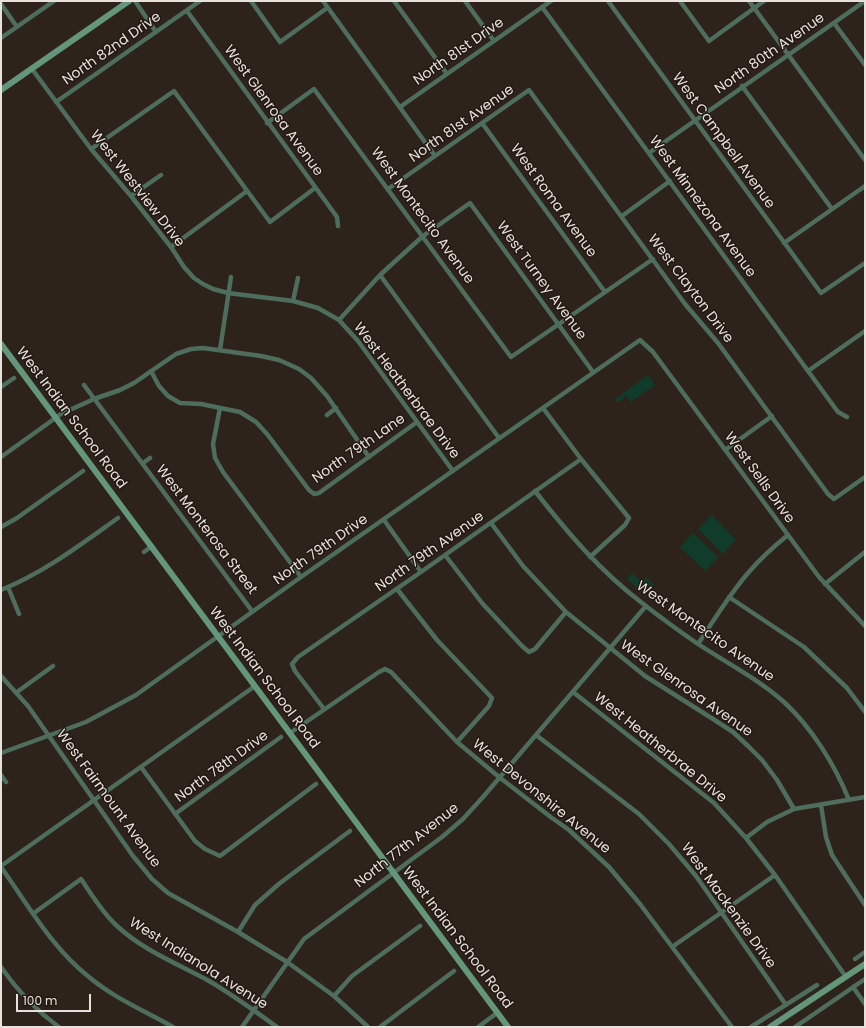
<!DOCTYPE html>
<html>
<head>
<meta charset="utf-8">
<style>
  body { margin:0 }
  #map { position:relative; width:866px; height:1028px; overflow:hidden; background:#2d231b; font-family:Poppins,sans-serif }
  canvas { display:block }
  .frame { position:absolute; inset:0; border:2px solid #e7e0db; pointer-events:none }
  .scale { position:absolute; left:16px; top:994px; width:75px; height:18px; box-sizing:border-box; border:2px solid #e7e0db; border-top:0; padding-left:5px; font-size:12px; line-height:14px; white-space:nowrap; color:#e7e0db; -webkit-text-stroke:3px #231912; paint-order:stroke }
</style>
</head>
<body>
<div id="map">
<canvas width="866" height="1028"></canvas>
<div class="frame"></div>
<div class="scale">100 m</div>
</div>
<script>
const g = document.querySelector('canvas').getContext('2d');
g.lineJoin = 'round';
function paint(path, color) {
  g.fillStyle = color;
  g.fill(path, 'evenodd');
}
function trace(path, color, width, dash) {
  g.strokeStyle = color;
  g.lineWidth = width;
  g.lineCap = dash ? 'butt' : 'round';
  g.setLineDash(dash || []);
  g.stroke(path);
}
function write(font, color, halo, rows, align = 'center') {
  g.font = font + ' Poppins,sans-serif';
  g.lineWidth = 3;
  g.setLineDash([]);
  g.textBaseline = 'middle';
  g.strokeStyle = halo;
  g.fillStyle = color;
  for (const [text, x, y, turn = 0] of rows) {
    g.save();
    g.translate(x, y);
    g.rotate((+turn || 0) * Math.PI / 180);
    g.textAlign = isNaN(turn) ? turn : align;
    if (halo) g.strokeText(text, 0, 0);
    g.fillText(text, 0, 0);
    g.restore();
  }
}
paint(new Path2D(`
  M648,375L655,385L631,402L627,396L617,403L615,399Z
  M712,515L736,540L723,554L698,529Z
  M693,533L718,557L705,571L680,547Z
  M632,573L642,582L646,577L654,584L646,593L643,592L642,593L627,579Z`), '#113b2a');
trace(new Path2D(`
  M135,1L156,32
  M251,1L280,42L327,8
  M323,1L435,156
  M394,1L447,74
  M465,1L494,41
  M608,1L821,293L865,263
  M680,1L709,41L764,1
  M749,1L865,160
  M1,4L17,27
  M542,7L838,412L847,417
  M187,11L337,217L338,226
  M834,23L865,65
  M1,38L54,1
  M32,69L91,149L131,196L171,247L184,267L194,278L203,284L213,289L228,293L293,301L318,308L339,320L358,341L453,471
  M742,86L832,209
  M56,102L200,1
  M400,107L551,1
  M267,123L314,89L511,357L559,324L653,259
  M482,123L605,292
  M91,149L174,91L270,222L315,188
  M649,153L865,1
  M388,189L529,90L685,304L718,343L828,494L834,499L865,477
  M131,196L161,175
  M622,216L670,181
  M784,243L865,186
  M171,247L247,191
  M380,275L499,438
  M293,301L298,278
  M339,320L380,275L423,236L470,203L593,372
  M220,350L231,277
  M151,371L159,386L168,396L180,403L201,404L240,412L256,422L267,434L309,490L314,494L319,493L417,422
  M808,371L865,331
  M84,385L252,611
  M1,387L14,378
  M220,408L213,444L215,458L223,472L301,577
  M543,408L581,459L629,518L625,525L590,557
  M327,415L336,408
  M725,450L772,416
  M1,457L61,414L94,399L120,390L134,383L176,354L191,349L203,348L261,356L279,360L299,369L311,378L327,396L369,457
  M143,463L150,458
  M535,491C567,532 600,571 642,603C660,617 679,631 698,644C727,663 758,679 784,702C812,728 835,765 849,800
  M384,520L421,572
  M491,523L523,566L566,612L645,676L713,719L733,732L748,746L762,760L777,780L794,809
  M1,527L17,518L83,471
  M144,552L152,546
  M445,555L482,603L522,646L529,652L535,649L566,612
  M825,584L865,552
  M8,587L19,614
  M397,589L437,640L492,698L489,706L457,742
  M1,590C45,572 80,545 118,518
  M729,597L804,647L847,688L865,712
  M698,644C714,620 729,595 748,573C760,559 773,547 788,535
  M1,676L28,706L133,856L152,879L168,893L238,932L287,962L334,996L368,1027
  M17,692L53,666
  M573,692L714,803L746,838L775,875L846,977
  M324,709L295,671L292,664L298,657L421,572L581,459
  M290,733L379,672L385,669L391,672L457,742L499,777L552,818L569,830L609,867L640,904L732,1027
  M536,735L639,814L669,844L696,876L786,1005
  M1,753L86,722L136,695L301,577L640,340L653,352L667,371L819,577L865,626
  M141,767L195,841L205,849L220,856L316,784
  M1,775L6,782
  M821,805L826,837L832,855L865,905
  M175,814L281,737
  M746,838L767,822L794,809L865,797
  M1,866L255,686
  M1,867C28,905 52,948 89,977C114,998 145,1011 173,1027
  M34,913L81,879C92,895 102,912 116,925C142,950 178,964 209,981C233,995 255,1011 277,1027
  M238,932L255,905L280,883L350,831
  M672,947L775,875
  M855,959L865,952
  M1,967C17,990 37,1011 59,1027
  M853,987L865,1004
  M334,996L352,976L420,926
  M242,1027L304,939L442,837L463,819L483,797L646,606
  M380,1027L454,971
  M478,1027L497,1013
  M751,1027L817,985
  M795,1027L865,979`), '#4e6d5c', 4.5);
trace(new Path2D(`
  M1,90L129,1
  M1,344L508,1027
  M770,1027L865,964`), '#64967b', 6);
write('14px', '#e7e0db', '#231912', [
  ["North 82nd Drive",112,49,-35],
  ["North 81st Drive",459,52,-35],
  ["North 80th Avenue",770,54,-35],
  ["West Glenrosa Avenue",273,111,54],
  ["North 81st Avenue",462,124,-35],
  ["West Campbell Avenue",723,141,54],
  ["West Westview Drive",137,189,52],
  ["West Roma Avenue",553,201,54],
  ["West Minnezona Avenue",702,207,54],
  ["West Montecito Avenue",422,216,54],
  ["West Turney Avenue",541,281,54],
  ["West Clayton Drive",690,289,53],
  ["West Heatherbrae Drive",406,391,53],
  ["West Indian School Road",71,418,53],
  ["North 79th Lane",359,449,-35],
  ["West Sells Drive",759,478,54],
  ["West Monterosa Street",206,530,53],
  ["North 79th Drive",321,550,-35],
  ["North 79th Avenue",430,552,-35],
  ["West Montecito Avenue",705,632,35],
  ["West Indian School Road",264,678,53],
  ["West Glenrosa Avenue",686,689,35],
  ["West Heatherbrae Drive",660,748,39],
  ["North 78th Drive",222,767,-36],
  ["West Devonshire Avenue",541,797,39],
  ["West Fairmount Avenue",108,799,54],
  ["North 77th Avenue",407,846,-38],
  ["West Mackenzie Drive",728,906,54],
  ["West Indian School Road",457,938,53],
  ["West Indianola Avenue",198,964,32]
]);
</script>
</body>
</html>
